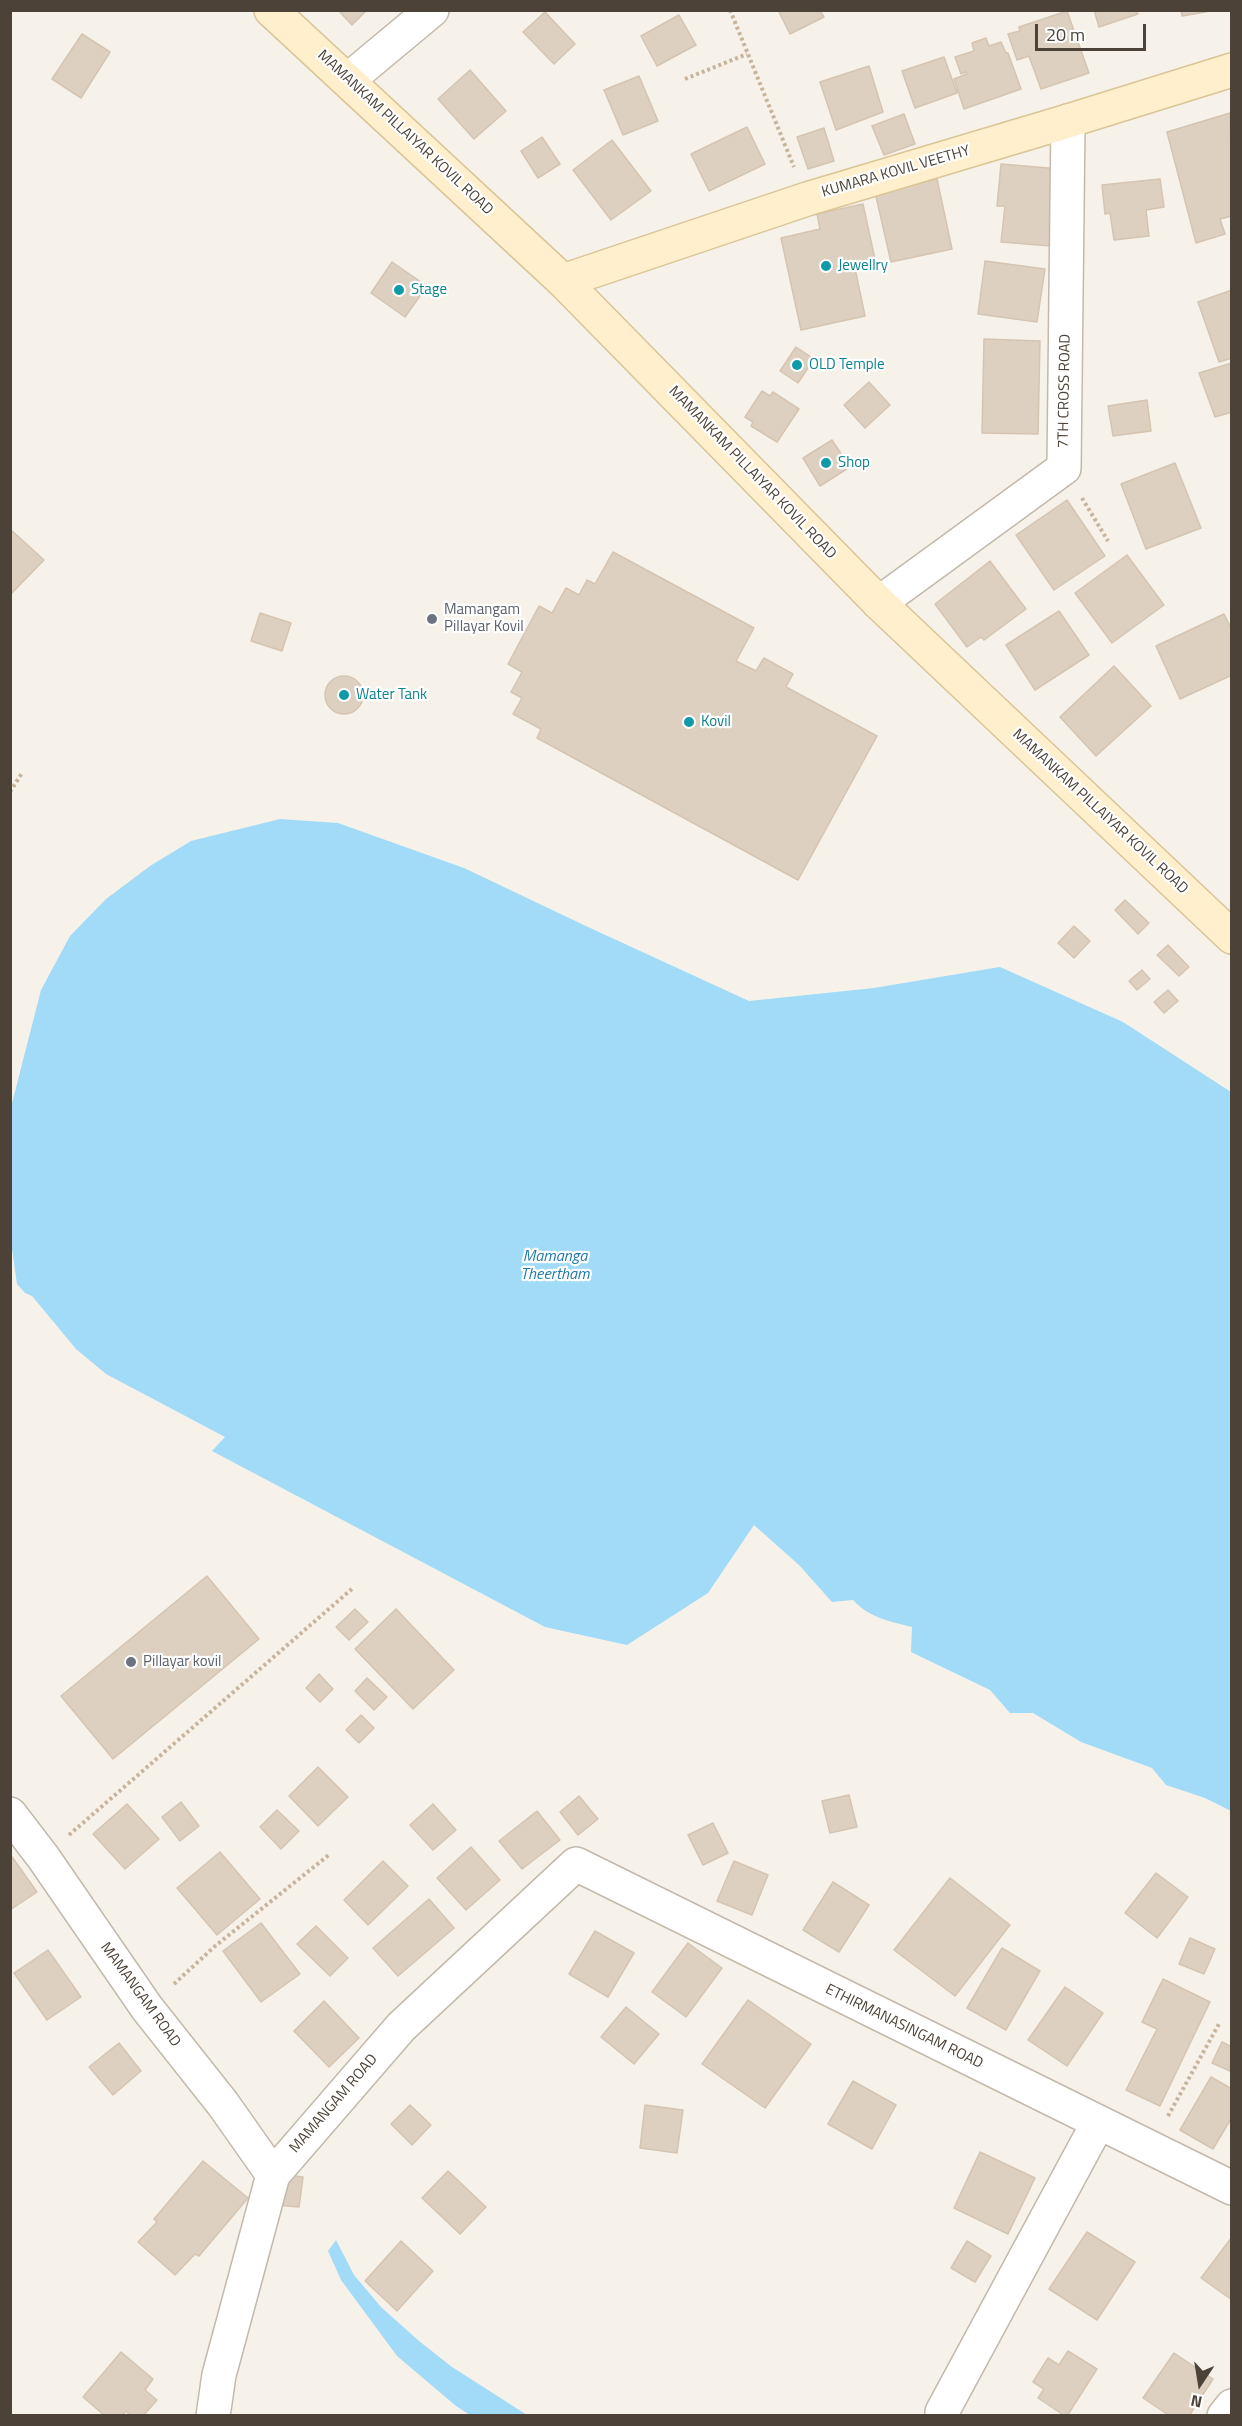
<!DOCTYPE html>
<html>
<head>
<meta charset="utf-8">
<style>
  body { margin:0 }
  #map { position:relative; width:1242px; height:2426px; overflow:hidden; background:#f6f2ea; font-family:"Titillium Web",sans-serif }
  canvas { display:block }
  .frame { position:absolute; inset:0; border:12px solid #4c4237; pointer-events:none }
  .north { position:absolute; left:1170px; top:2354px; width:60px; height:60px; -webkit-text-stroke:4px #fff; paint-order:stroke; rotate:192deg; font-size:16px; font-weight:700; line-height:24px; text-align:center; color:#4c4237 }
  .north::after { content:''; display:block; margin:auto; width:21px; height:27px; background:#4c4237; clip-path:polygon(50% 0,100% 100%,50% 72%,0 100%) }
  .scale { position:absolute; left:1035px; top:24px; width:111px; height:27px; box-sizing:border-box; border:3px solid #4c4237; border-top:0; padding-left:8px; font-size:18px; line-height:21px; white-space:nowrap; color:#4c4237; -webkit-text-stroke:4px #fff; paint-order:stroke }
</style>
</head>
<body>
<div id="map">
<canvas width="1242" height="2426"></canvas>
<div class="frame"></div>
<div class="north">N</div>
<div class="scale">20 m</div>
</div>
<script>
const g = document.querySelector('canvas').getContext('2d');
g.lineJoin = 'round';
function paint(path, color) {
  g.fillStyle = color;
  g.fill(path, 'evenodd');
}
function trace(path, color, width, dash) {
  g.strokeStyle = color;
  g.lineWidth = width;
  g.lineCap = dash ? 'butt' : 'round';
  g.setLineDash(dash || []);
  g.stroke(path);
}
function write(font, color, halo, rows, align = 'center') {
  g.font = font + ' "Titillium Web",sans-serif';
  g.lineWidth = 4.5;
  g.setLineDash([]);
  g.textBaseline = 'middle';
  g.strokeStyle = halo;
  g.fillStyle = color;
  for (const [text, x, y, turn = 0] of rows) {
    g.save();
    g.translate(x, y);
    g.rotate((+turn || 0) * Math.PI / 180);
    g.textAlign = isNaN(turn) ? turn : align;
    if (halo) g.strokeText(text, 0, 0);
    g.fillText(text, 0, 0);
    g.restore();
  }
}
paint(new Path2D(`
  M280,819L338,823L464,868L588,927L749,1001L874,988L1000,967L1123,1022L1231,1092V1811L1205,1798L1166,1785L1152,1768L1081,1742L1033,1713H1010L990,1690L911,1652L912,1627C888,1621 870,1618 853,1600L832,1602L799,1565L754,1525L708,1593L627,1645L545,1627L212,1451L225,1437L106,1374L76,1349L32,1296L25,1293L17,1284L11,1242L10,1111L41,990L70,936L106,899L150,866L191,841Z
  M336,2240L354,2275L381,2307L419,2341L452,2367L527,2415H470L456,2406L397,2356L341,2280L328,2251Z`), '#a1dbf8');
const building = new Path2D(`
  M338,10H367L352,25Z
  M778,10H820L824,17L790,34Z
  M1094,10H1136L1138,14L1099,27Z
  M1181,10H1217L1182,16Z
  M1067,11L1089,73L1041,89L1029,56L1017,60L1008,34L1020,31L1019,27Z
  M545,12L575,44L554,64L523,32Z
  M679,15L696,45L657,66L641,36Z
  M82,34L110,52L81,98L52,79Z
  M986,38L989,46L1001,42L1006,53H1008L1021,89L964,109L954,79L967,74L966,72L961,74L955,57L974,51L972,43Z
  M944,57L957,93L915,108L902,71Z
  M869,66L883,112L836,130L820,82Z
  M470,70L506,111L474,139L438,99Z
  M639,76L658,121L623,135L604,90Z
  M1230,113L1232,216L1220,219L1225,234L1196,243L1167,132Z
  M904,114L915,144L884,155L872,126Z
  M747,127L765,164L709,191L691,154Z
  M824,128L834,161L808,169L797,137Z
  M542,137L560,164L538,178L521,151Z
  M612,140L651,191L611,220L573,170Z
  M1001,164L1060,169L1051,246L1001,242L1005,206H997Z
  M937,179L952,249L891,262L875,192Z
  M1160,179L1164,207L1146,210L1149,236L1114,240L1110,213L1105,214L1102,185Z
  M863,204L876,264L855,268L865,316L801,330L781,238L820,229L817,214Z
  M985,261L1045,269L1037,322L978,314Z
  M392,262L427,286L405,317L371,293Z
  M1232,290V358L1219,362L1198,302Z
  M984,339L1040,341L1038,434L982,433Z
  M796,347L814,359L798,383L780,371Z
  M1232,363V412L1215,417L1199,373Z
  M869,382L890,405L865,428L844,405Z
  M762,391L770,396L773,392L799,409L777,442L751,426L753,422L745,417Z
  M1147,400L1151,431L1113,436L1108,406Z
  M832,440L850,467L820,486L803,458Z
  M1175,463L1201,528L1146,549L1121,484Z
  M1067,500L1105,556L1054,590L1016,535Z
  M10,529L44,560L10,595Z
  M613,552L754,628L736,661L756,671L764,658L793,674L786,687L877,736L798,880L537,738L541,729L513,714L522,698L511,692L522,672L508,664L539,606L552,613L566,588L579,595L587,580L595,584Z
  M1127,555L1164,605L1112,643L1075,593Z
  M990,561L1026,609L984,640L981,637L967,647L935,604Z
  M1059,611L1089,655L1035,690L1006,645Z
  M260,613L291,623L282,651L251,641Z
  M1224,614L1232,630V675L1180,699L1156,646Z
  M1114,666L1151,706L1096,756L1060,717Z
  M325 695a19 19 0 1 1 38 0a19 19 0 1 1-38 0Z
  M1125,900L1149,923L1138,934L1115,910Z
  M1074,926L1090,941L1074,958L1058,943Z
  M1168,945L1189,967L1179,976L1157,955Z
  M1142,970L1150,979L1137,990L1129,981Z
  M1168,990L1178,1001L1164,1013L1154,1002Z
  M207,1576L259,1639L113,1759L61,1696Z
  M355,1609L368,1622L349,1640L336,1627Z
  M396,1609L454,1670L413,1709L355,1649Z
  M319,1674L333,1689L320,1702L306,1688Z
  M367,1678L387,1697L374,1710L355,1691Z
  M361,1715L374,1728L359,1743L346,1730Z
  M318,1767L348,1797L318,1826L289,1796Z
  M849,1795L857,1827L830,1833L822,1801Z
  M579,1796L598,1819L578,1835L560,1812Z
  M181,1802L199,1826L180,1841L162,1817Z
  M127,1804L159,1839L125,1869L93,1834Z
  M433,1804L456,1830L433,1850L410,1825Z
  M277,1810L299,1831L281,1849L260,1827Z
  M537,1811L560,1840L522,1869L499,1841Z
  M713,1823L728,1853L703,1865L688,1835Z
  M471,1847L500,1880L466,1910L437,1878Z
  M220,1852L260,1899L217,1935L177,1888Z
  M10,1854L37,1892L10,1910Z
  M383,1861L408,1886L368,1925L344,1900Z
  M734,1861L768,1875L752,1915L717,1901Z
  M1156,1873L1188,1897L1157,1938L1125,1913Z
  M950,1878L1010,1925L955,1996L894,1950Z
  M833,1882L869,1905L839,1952L803,1930Z
  M429,1899L454,1928L398,1976L373,1948Z
  M261,1923L300,1974L261,2002L223,1951Z
  M316,1926L348,1958L330,1976L297,1944Z
  M595,1931L634,1953L608,1997L569,1974Z
  M1190,1938L1215,1949L1204,1974L1179,1964Z
  M688,1943L722,1968L686,2017L652,1992Z
  M1002,1948L1040,1971L1006,2030L967,2008Z
  M48,1950L81,1997L47,2020L14,1973Z
  M1163,1979L1210,2002L1160,2106L1126,2090L1157,2029L1142,2022Z
  M1065,1987L1103,2013L1067,2066L1028,2040Z
  M748,2000L811,2044L765,2108L702,2064Z
  M324,2001L359,2038L329,2067L294,2031Z
  M626,2007L659,2034L634,2064L601,2037Z
  M1222,2042L1232,2047L1230,2071L1212,2063Z
  M119,2043L141,2071L113,2095L89,2067Z
  M1211,2077L1232,2089V2117L1213,2149L1180,2130Z
  M853,2081L896,2105L872,2149L828,2124Z
  M410,2105L431,2125L412,2145L391,2124Z
  M645,2105L683,2110L677,2153L640,2148Z
  M980,2152L1035,2178L1008,2234L954,2208Z
  M203,2161L248,2198L199,2256L195,2254L175,2275L138,2242L157,2222L154,2219Z
  M448,2171L486,2207L460,2234L422,2198Z
  M281,2174L303,2177L299,2207L277,2205Z
  M1087,2232L1135,2262L1097,2320L1049,2289Z
  M1232,2237V2300L1201,2278Z
  M401,2241L433,2271L397,2311L365,2281Z
  M967,2241L991,2256L975,2282L951,2268Z
  M1068,2351L1097,2369L1067,2416H1065L1038,2398L1044,2389L1033,2382L1048,2358L1059,2365Z
  M121,2352L153,2379L145,2390L157,2400L143,2416H131L126,2411L122,2416H105L83,2397Z
  M1174,2353L1213,2379L1189,2416H1170L1143,2398Z`);
paint(building, '#ddd0c1');
trace(building, '#d5c4b0', 1.5);
const minor = new Path2D(`
  M348,80L432,10
  M879,603L1064,468L1068,121
  M10,1814L43,1857L147,2008L223,2104L273,2175
  M942,2412L1098,2123
  M213,2416L219,2375L273,2175L401,2027L576,1864L1232,2188
  M1224,2416L1232,2406`);
const secondary = new Path2D(`
  M271,10L563,281L879,603L1232,937
  M563,281L807,199L1068,121L1232,70`);
trace(minor, '#c3b9ab', 36);
trace(secondary, '#dbc495', 36);
trace(new Path2D(`
  M730,10L794,167
  M685,79L747,54
  M1082,498L1108,541
  M10,792L22,773
  M69,1835L353,1588
  M174,1984L214,1947L330,1854
  M1168,2116L1220,2022`), '#c7b49b', 4, [3, 3]);
trace(minor, '#fff', 33);
trace(secondary, '#ffefcc', 33);
for (const [x, y, r, color] of [
  [826,266,6,"#0f9aa8"],
  [399,290,6,"#0f9aa8"],
  [797,365,6,"#0f9aa8"],
  [826,463,6,"#0f9aa8"],
  [432,619,6,"#6b7280"],
  [344,695,6,"#0f9aa8"],
  [689,722,6,"#0f9aa8"],
  [131,1662,6,"#6b7280"]
]) {
  const dot = new Path2D();
  dot.arc(x, y, r, 0, 2 * Math.PI);
  g.fillStyle = color;
  g.fill(dot);
  trace(dot, '#fff', 2);
}
write('15px', '#4c4237', '#fff', [
  ["MAMANKAM PILLAIYAR KOVIL ROAD",405,133,43],
  ["KUMARA KOVIL VEETHY",896,172,-16],
  ["7TH CROSS ROAD",1065,391,-89],
  ["MAMANKAM PILLAIYAR KOVIL ROAD",752,473,46],
  ["MAMANKAM PILLAIYAR KOVIL ROAD",1100,812,43],
  ["MAMANGAM ROAD",140,1995,54],
  ["ETHIRMANASINGAM ROAD",904,2027,26],
  ["MAMANGAM ROAD",334,2104,-49]
]);
write('15px', '#0d838f', '#fff', [
  ["Jewellry",838,266],
  ["Stage",411,290],
  ["OLD Temple",809,365],
  ["Shop",838,463],
  ["Water Tank",356,695],
  ["Kovil",701,722]
], 'left');
write('15px', '#5b616d', '#fff', [
  ["Mamangam",444,610],
  ["Pillayar Kovil",444,627],
  ["Pillayar kovil",143,1662]
], 'left');
write('italic 16px', '#1f7aaa', '#fff', [
  ["Mamanga",555,1257],
  ["Theertham",555,1275]
]);
</script>
</body>
</html>
